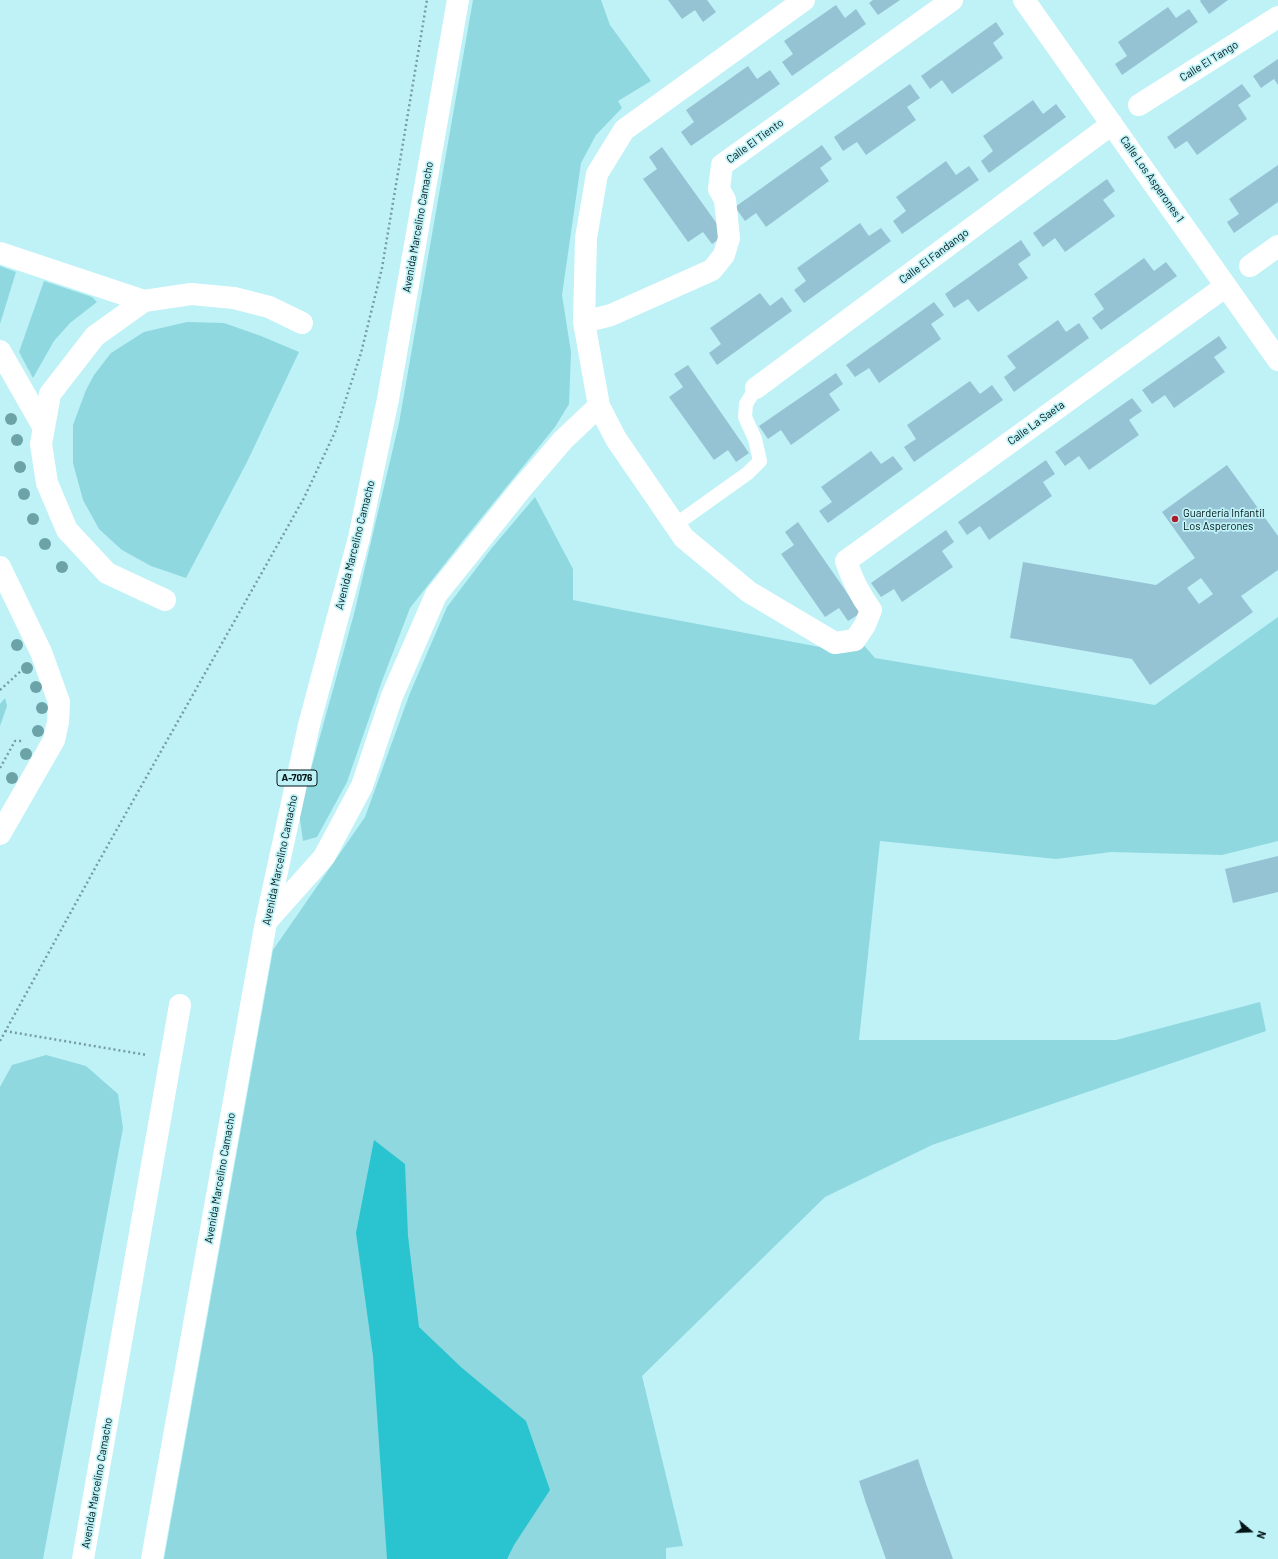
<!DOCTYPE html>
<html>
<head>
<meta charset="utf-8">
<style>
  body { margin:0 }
  #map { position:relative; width:1278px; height:1559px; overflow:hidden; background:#bef2f7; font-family:Barlow,sans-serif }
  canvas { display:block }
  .north { position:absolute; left:1230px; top:1511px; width:40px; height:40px; -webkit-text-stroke:3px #bef2f7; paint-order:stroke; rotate:109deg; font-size:11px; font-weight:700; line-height:16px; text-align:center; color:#021416 }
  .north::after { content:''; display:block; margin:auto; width:14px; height:18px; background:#021416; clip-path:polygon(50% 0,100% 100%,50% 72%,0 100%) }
</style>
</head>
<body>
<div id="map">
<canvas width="1278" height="1559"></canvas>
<div class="north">N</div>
</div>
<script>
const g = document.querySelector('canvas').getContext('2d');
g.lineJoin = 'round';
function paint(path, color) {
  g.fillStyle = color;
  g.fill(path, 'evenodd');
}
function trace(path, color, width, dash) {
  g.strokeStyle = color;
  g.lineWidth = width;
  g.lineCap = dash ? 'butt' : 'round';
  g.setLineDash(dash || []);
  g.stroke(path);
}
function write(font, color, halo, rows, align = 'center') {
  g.font = font + ' Barlow,sans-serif';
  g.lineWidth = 3.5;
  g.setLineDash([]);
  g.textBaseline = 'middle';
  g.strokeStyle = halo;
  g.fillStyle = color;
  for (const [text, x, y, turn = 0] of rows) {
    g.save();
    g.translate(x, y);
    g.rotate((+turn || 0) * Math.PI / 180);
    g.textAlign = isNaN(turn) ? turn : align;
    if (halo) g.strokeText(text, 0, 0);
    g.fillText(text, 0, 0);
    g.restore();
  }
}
paint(new Path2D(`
  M473,0H601L610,25L651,81L618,101L622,108L596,135L581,163L562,295L571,352L569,404L555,427L465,538L410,608L382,681L347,782L317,837L303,841L299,812L354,614L399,423Z
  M0,266L16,272L0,324Z
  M44,281L92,297L97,302L70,323L54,341L33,378L19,352Z
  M187,322L224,323L261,336L299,352L247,462L186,578L151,566L122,550L99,529L83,500L73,463V425L86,390L94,375L111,353L144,332Z
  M535,497L573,569V600L623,610L836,650L861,642L875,658L1155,705L1278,617V841L1222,855L1111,852L1056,859L880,841L859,1040H1116L1260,1002L1266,1031L932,1145L825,1197L642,1376L683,1546L666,1548V1559H164L273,950L365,817L410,693L447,607L491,549Z
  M5,698L7,706L0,726V704Z
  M46,1055L86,1066L118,1094L123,1128L43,1559H0V1087L12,1065Z`), '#8fd8df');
paint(new Path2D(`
  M374,1140L405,1164L408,1236L419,1327L462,1368L526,1421L550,1490L514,1545L507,1559H387L373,1356L356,1233Z`), '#2ac4d1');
paint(new Path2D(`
  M668,0H707L716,12L703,22L695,10L682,19Z
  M873,0H900L878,15L869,3Z
  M1201,0H1228L1209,14L1200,1Z
  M836,5L845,18L856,9L866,24L792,76L782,62L793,54L784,41Z
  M1168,7L1176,18L1189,9L1198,22L1122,75L1115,64L1127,56L1118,42Z
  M996,22L1004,34L993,43L1003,58L952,94L942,80L930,89L921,76Z
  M1278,59V85L1274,79L1261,88L1253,76Z
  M748,66L757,79L770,70L780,84L691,146L681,132L694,122L686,110Z
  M910,84L920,98L907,107L916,120L866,155L857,142L843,151L834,137Z
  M1242,84L1251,96L1238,105L1247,119L1197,155L1187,141L1175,149L1167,137Z
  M1033,100L1043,114L1056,104L1066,117L989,173L981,161L993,151L983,136Z
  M822,145L832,159L820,168L829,181L766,227L756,213L745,221L735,207Z
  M662,147L725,235L712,244L703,232L688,242L643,179L657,169L649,157Z
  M946,161L956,175L969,166L979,180L902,234L893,221L906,211L896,197Z
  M1278,165V202L1234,233L1227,222L1239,214L1229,199Z
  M1107,179L1115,191L1103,200L1115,216L1065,252L1055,238L1043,247L1033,233Z
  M860,223L869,236L881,228L891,241L804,303L794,290L806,281L797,268Z
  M1021,240L1031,255L1018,264L1028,278L978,312L968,299L954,308L945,294Z
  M1144,258L1154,271L1166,262L1177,276L1101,330L1092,318L1104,309L1094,294Z
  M760,293L770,306L782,297L792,311L717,365L709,353L721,344L710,328Z
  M934,302L944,315L931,324L941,339L879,383L869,368L855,377L846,365Z
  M1058,320L1066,332L1079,323L1089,338L1014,392L1004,377L1016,368L1007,356Z
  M1219,336L1227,348L1214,357L1225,372L1174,408L1165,395L1152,404L1142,390Z
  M688,365L749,453L736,462L728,450L714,460L669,397L683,387L674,374Z
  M836,373L843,384L829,394L840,410L791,445L781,430L768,439L759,426Z
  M970,381L980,394L992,385L1003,400L914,462L904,447L916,439L907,425Z
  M1132,398L1142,411L1129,420L1139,435L1089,470L1079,456L1065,466L1055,452Z
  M871,451L881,464L893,456L903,469L828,523L819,511L832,502L821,487Z
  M1046,460L1055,474L1043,482L1052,496L989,540L980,526L967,535L958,522Z
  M1227,465L1278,536V570L1241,596L1253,612L1150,685L1132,659L1010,638L1023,562L1156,585L1195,558L1162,512ZM1201,578L1213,594L1199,604L1187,588Z
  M798,522L861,613L848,621L839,608L825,617L781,554L794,545L785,532Z
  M946,530L954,542L942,551L953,567L902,602L894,589L881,597L871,583Z
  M1278,856V892L1233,903L1225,869Z
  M918,1459L925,1481L953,1559H886L866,1503L859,1481Z`), '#96c3d4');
trace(new Path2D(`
  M0,690L22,670
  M0,768L15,741H24
  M5,1031L147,1055
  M0,1041L99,861L304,498L335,432L361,353L382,268L427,0`), '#769da1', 2.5, [2, 3]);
trace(new Path2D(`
  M675,525L748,473L760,461L755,439L745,417L746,404L756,388`), '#fff', 14);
trace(new Path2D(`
  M804,0L624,130L597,174L586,238L584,322L599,406L616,439L684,538L749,592L835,643L855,640L865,625L871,610C859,594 852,579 846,561L1226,286
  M1024,0L1278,360
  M1139,105L1278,17
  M0,253L144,301
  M1250,266L1278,246
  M584,322L611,315L712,270L724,255L729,238L725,200L719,189L722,165L952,0
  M0,351L44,428
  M756,388L1112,124
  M0,567L41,652L59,702L58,722L54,740L0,834
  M165,600L107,573L67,530L47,483L41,444L50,394L95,336L144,301L191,294L234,298L269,307L302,323
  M266,922L324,857L362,786L392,696L436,595L521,489L563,440L599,406
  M83,1559L180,1005`), '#fff', 22);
trace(new Path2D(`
  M152,1559L266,922L309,725L359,538L388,399L458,0`), '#fff', 22);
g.fillStyle = '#6ca3a8';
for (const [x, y] of [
  [11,419],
  [17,440],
  [20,467],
  [24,494],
  [33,519],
  [45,544],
  [62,567],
  [17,645],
  [27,668],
  [36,687],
  [42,708],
  [38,731],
  [26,754],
  [12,778]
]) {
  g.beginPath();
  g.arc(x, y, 6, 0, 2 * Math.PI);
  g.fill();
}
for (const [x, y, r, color] of [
  [1175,519,4,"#ae1b28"]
]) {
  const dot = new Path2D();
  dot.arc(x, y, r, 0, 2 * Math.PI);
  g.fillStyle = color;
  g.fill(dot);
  trace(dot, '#bef2f7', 1.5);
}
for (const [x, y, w] of [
  [297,778,40]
]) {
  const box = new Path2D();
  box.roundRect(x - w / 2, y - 8, w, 16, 3);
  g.fillStyle = '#bef2f7';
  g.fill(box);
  trace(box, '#021416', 1);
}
write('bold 10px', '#021416', null, [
  ["A-7076",297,778]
]);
write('11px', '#021416', '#bef2f7', [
  ["Calle El Tango",1209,61,-32],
  ["Calle El Tiento",755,141,-36],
  ["Calle Los Asperones 1",1152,179,55],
  ["Avenida Marcelino Camacho",418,227,-80],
  ["Calle El Fandango",934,256,-37],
  ["Calle La Saeta",1036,423,-36],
  ["Avenida Marcelino Camacho",355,545,-76],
  ["Avenida Marcelino Camacho",280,860,-78],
  ["Avenida Marcelino Camacho",220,1178,-80],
  ["Avenida Marcelino Camacho",97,1483,-80]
]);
write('11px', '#021416', '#bef2f7', [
  ["Guardería Infantil",1183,513],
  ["Los Asperones",1183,526]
], 'left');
</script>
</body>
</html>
